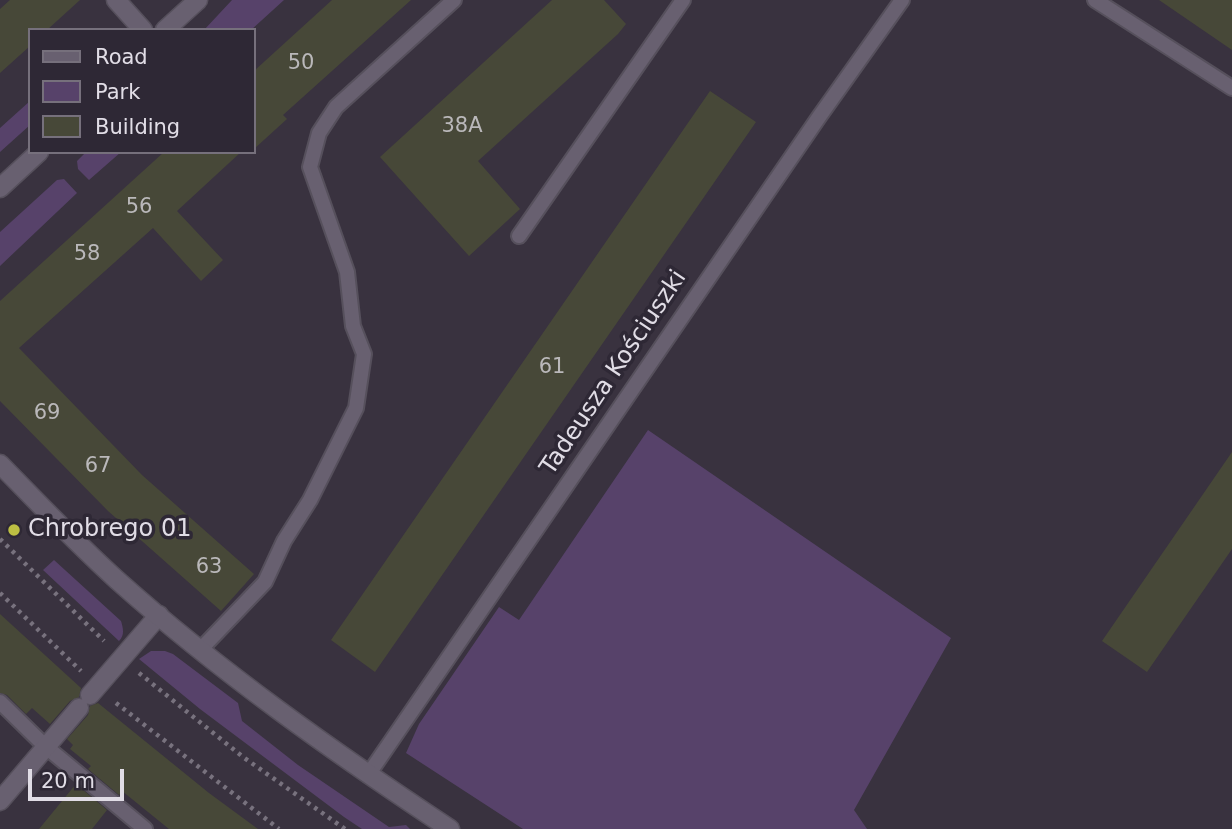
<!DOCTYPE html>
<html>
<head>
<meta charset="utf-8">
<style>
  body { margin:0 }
  #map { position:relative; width:1232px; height:829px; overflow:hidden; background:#39323f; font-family:"DejaVu Sans",sans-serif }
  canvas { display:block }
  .legend { position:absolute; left:28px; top:28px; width:228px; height:126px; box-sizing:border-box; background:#2e2835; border:2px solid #76707c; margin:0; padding:9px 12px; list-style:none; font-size:21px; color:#e1dde6 }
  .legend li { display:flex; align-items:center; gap:14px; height:35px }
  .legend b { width:35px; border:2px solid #76707c }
  .scale { position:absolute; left:28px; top:769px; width:96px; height:32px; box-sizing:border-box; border:4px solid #e1dde6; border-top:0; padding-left:9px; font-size:21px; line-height:24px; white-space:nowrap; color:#e1dde6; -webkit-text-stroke:5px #2e2835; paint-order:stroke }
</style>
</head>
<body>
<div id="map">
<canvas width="1232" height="829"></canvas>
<ul class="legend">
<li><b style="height:9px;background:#686070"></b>Road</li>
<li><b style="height:19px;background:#57426a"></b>Park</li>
<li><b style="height:19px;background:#474838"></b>Building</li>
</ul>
<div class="scale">20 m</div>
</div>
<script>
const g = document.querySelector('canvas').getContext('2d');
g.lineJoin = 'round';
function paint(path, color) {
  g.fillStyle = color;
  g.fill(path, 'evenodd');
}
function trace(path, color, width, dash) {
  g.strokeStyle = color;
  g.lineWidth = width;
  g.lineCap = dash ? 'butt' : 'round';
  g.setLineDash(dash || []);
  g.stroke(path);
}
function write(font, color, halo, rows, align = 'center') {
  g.font = font + ' "DejaVu Sans",sans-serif';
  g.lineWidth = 7;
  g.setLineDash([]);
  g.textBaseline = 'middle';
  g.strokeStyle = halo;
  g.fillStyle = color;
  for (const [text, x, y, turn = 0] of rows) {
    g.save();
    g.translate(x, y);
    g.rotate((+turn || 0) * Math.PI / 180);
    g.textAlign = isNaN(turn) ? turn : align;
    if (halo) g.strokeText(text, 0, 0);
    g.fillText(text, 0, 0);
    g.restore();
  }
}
paint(new Path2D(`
  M232,0H284L251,30H204Z
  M30,101V125L0,152V128Z
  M86,152H121L89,180L78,169L77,161Z
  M64,179L77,193L0,266V232L57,180Z
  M648,430L951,638L854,810L867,829H523L406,753L419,724L499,607L519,620Z
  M54,560L121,621C123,628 125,635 119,641L43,570Z
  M151,651H165L173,654L238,703L242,721L298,765L389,827L406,825L410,829H362L344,817L200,709L139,659Z`), '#57426a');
paint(new Path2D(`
  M10,0H80L47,30H30V46L0,73V9Z
  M332,0H411L283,115L287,119L254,149V71Z
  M552,0H604L626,24L618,34L478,161L520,209L469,256L380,157Z
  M1159,0H1232V50Z
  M710,91L756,122L375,672L331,640Z
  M164,152H241L177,211L223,260L201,281L153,228L19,348L142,475L254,574L221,611L108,511L0,401V301Z
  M1232,452V549L1147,672L1102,641Z
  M0,614L81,688L79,697L70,701L50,724L32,708L26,714L7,695L0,693Z
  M98,703L209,793L258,829H169L122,791L119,795L88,769L91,766L70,749L73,745L67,739L88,715L90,706Z
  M76,784L107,810L92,829H39Z`), '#474838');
const service = new Path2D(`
  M1095,0L1232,88
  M519,236L683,0
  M201,649L265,582L284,541L310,500L356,408L364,354L353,326L347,272L310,167L319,133L336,107L454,0
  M0,702L45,746L145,829
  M368,775L819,117L902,0`);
const pedestrian = new Path2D(`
  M116,0L143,30`);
const minor = new Path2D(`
  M90,695L159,615
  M0,801L79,708`);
const tertiary = new Path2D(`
  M165,30L198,0
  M0,188L39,152
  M0,464C38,503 76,543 117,580C220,672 335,753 450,829`);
trace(service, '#56505c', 18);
trace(pedestrian, '#56505c', 21);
trace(minor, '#56505c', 21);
trace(tertiary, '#56505c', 21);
trace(new Path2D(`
  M0,539L104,641
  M0,593L81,671
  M139,673L243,757L345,829
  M116,703L279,829`), '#78727e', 4.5, [3.5, 5]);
trace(service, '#686070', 14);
trace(pedestrian, '#686070', 18);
trace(minor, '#686070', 18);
trace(tertiary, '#686070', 18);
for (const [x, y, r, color] of [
  [14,530,7,"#bdbf43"]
]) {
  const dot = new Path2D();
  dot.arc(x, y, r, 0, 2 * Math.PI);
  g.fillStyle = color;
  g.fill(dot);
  trace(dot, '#2e2835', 2.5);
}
write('21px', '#bab8ba', null, [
  ["50",301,64],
  ["38A",462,127],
  ["56",139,208],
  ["58",87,255],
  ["61",552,368],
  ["69",47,414],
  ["67",98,467],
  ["63",209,568]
]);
write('24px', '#e1dde6', '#2e2835', [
  ["Tadeusza Kościuszki",614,373,-56]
]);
write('24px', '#e1dde6', '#2e2835', [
  ["Chrobrego 01",28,530]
], 'left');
</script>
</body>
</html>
